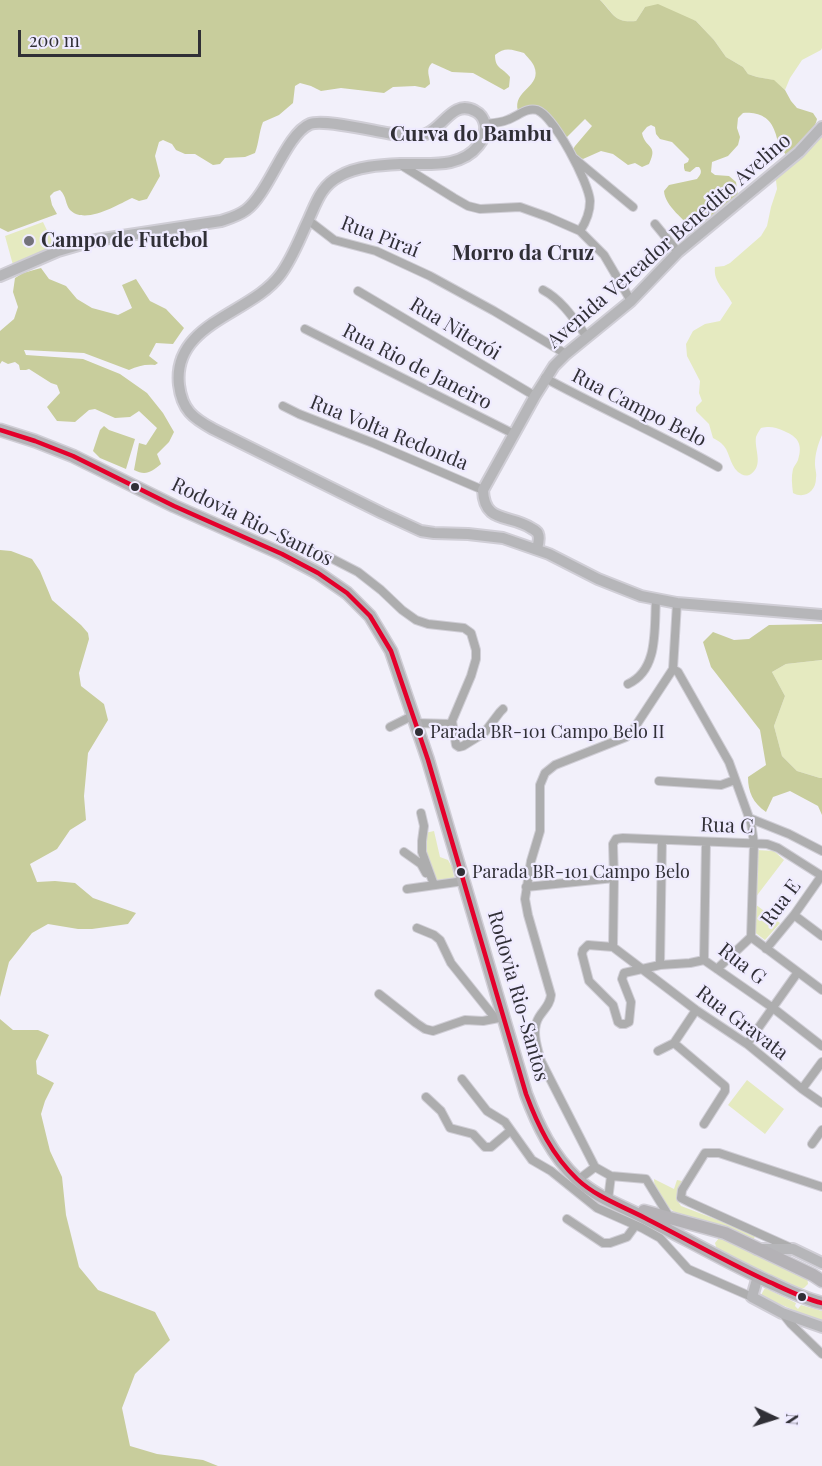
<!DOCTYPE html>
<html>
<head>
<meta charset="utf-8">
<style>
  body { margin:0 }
  #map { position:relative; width:822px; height:1466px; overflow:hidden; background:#f2f0fa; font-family:"Playfair Display",serif }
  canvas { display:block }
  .north { position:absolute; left:744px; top:1388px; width:60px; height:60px; -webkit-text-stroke:4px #efebff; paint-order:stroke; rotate:94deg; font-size:16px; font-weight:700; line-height:24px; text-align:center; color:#302f36 }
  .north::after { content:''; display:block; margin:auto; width:21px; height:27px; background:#302f36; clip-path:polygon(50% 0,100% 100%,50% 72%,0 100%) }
  .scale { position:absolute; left:18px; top:30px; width:183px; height:27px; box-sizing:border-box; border:3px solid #302f36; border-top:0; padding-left:8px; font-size:18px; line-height:21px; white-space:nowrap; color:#302f36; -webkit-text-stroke:4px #efebff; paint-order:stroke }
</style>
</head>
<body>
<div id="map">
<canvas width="822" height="1466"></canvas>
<div class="north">N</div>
<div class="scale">200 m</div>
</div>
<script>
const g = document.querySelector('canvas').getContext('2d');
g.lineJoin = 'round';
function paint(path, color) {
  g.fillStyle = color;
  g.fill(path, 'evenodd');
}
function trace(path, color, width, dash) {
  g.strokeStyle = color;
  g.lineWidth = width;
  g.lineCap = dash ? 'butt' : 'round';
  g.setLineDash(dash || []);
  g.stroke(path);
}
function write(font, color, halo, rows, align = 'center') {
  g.font = font + ' "Playfair Display",serif';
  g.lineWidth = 4.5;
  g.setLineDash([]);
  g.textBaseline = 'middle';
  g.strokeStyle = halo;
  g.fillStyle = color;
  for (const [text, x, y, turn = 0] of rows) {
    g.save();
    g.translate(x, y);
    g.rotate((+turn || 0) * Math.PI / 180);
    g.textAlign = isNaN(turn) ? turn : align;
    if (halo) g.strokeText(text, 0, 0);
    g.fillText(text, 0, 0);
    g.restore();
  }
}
paint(new Path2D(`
  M600,0H822V48L821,50L802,60L790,78L785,90L773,80L757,77L748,74L743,67L726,57L714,40L696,21L645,7L636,21C613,23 615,14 600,0Z
  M822,127V435C818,444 815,454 815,464C815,469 817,474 816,478C816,492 804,499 793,493C792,485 791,477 793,469C794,466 797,463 798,460C803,444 798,437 784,431C775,427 770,426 761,428C759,431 757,434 756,437C754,449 764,465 751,474C746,477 742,475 738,472C729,464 730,450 721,443C719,441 716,440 713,438L709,424L696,411V407L702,401L699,393L700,381L687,356L686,344L693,331L705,324L720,321L732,303C726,290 713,283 715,267L724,266L730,263L761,236L767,226L771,207L777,189L775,172Z
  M43,222L55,247L13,265L5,236Z
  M822,660V778H820L797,771L782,756L774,726L785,696L772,672L786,664Z
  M434,831L440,857L448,860L453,869L454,878L452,881L435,883L424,851L425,833Z
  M756,850L774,851L784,860L755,898Z
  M755,904L780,923L765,940L753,931Z
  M747,1080L784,1109L765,1134L728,1105Z
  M654,1179L674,1189L677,1180L682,1181L676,1198L681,1206L752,1233L755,1236L754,1239L750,1240C740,1236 731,1229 721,1226C697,1217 675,1222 660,1196C657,1190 654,1186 654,1179Z
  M719,1238L725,1239L807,1277L808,1284L804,1288L799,1289L717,1250L715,1243Z
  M765,1288L796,1303L795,1306L798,1309L801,1305L822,1311V1322L763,1297L761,1295Z`), '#e5eac0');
paint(new Path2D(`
  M0,0H600C614,14 614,23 636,21L645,7L658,4L696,21L714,40L726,57L743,67L748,74L757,77L774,80L785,90L791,101L797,108L813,113L817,119C814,134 797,145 786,155C783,150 780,146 778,142C777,139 776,134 775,132C770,116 757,112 743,113L738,118L737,128L740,137L738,145L728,156L712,162L711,172L715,175L729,176L736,182L738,196L694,232C685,219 665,207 664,191L669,185L697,179C700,175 703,172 699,167H696L690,172L685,171L684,168V164L688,162L689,159L672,142L660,139L656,134L655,127L651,125L647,127L642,133C645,149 659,144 649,164L642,167L635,163L628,165L613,154L601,151L583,159L576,156L572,151L575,146L592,126L585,119L565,139L539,108L518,111C512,90 543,87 534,66C532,61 527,57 524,53C513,50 505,46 495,55C495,69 502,67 510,77L509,87L504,90L473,73L452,72L432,63C425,70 430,76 430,84L425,88L415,86L393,87L384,93L341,88L321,91L311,86L300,83L295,86L293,103L279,115L263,122C259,132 259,142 255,153L245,157L225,158L220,164L213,165L195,154H185L176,150L172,144L163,140L159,142L155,156L160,176L147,199L139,201L132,198C117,205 85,225 70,210C65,204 67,197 60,190L54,192L50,196L52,205L57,214L8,232L0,228Z
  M41,268L49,279L66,286L77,299L92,308L118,315L132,308L122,285L136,279L150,301L166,309L184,328L173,344L156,343L149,356L158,363L155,365C145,364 138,366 129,370L84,353L24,350L26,355L83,359L120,374L147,393L163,413L174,432L169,442L157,454L161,464C151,472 146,476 134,470L139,443L146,445L157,428L139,411L130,417L115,418L95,409L89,410L75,422L57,421L47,407L60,393L57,385L51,383L29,369L26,370H20L19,365L15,362L8,364L2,361L0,364V331L14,319L18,307L13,292L15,278L23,273Z
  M104,426L109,430L135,439L126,469L100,458L93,451L100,430Z
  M0,550L11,551L32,559L40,571L52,600L81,625L88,633L89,639L79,673L81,686L104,704L108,720L88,753L84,796L86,820L70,830L57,849L30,864L37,882L55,881L75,883L93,898L136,913L128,924L92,929H78L48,924L32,933L9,962L0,997Z
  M822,624V660L786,664L772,672L785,696L774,726L782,756L797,771L820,778H822V815L818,806L790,791L773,797L766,812C753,803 748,792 748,777L766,765L760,730L711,667L703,642L713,632L734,640L749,639L769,625Z
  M0,1019L13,1030H38L49,1035L36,1061L37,1074L54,1083L45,1101L41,1114L50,1151L62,1177L66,1215L79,1267L98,1290L155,1312L170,1340L135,1374L122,1408L130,1446L157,1454L203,1460L218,1466H0Z`), '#c8cd9c');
const minor = new Path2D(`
  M484,124C492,123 500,123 507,120C517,117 526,107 537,110C554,116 589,183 590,201C590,213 586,222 580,231
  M575,159L633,207
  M401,165L454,198L468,206L480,209L520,207L548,217L580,231L604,255L631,301
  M308,220L334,240L376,251L430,276L494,311L566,354
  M655,224L678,252
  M543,290C562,300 574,319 587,337
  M358,291L535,396
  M305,329L514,434
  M545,378C602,409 661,435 718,467
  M283,406L299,414L373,443L483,490
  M325,555L358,572L381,590L402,610L416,620L428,624L464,628L471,633L476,650V659L471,676L452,721L456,745L459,747L463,746L484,733L500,712L503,709
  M673,669L678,672L729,762L751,823L754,843L751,937
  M628,684C659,670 654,628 656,600
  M415,723L452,724
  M390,727L412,716
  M659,781L721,785L735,780
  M421,813L424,826L422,841V852L434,885
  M749,818L789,834L822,851
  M404,852L421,864L426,873
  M822,876L778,848L767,844L623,838L616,839L613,844L614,878L613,947L696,1010L747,1044L802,1089L822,1103
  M526,887L614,878
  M407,889L464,881
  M794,915L822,936
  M417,928L434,935L440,940L451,963L495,1018
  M751,937L822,990
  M613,947L588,945L583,950L582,954L589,981L613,1005L618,1022L621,1024H625L629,1022L631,1002L622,979L624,973L660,965L690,963L704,960
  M766,949L794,915L822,875
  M704,960L773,1008L822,1046
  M704,960L706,842
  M660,965L662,840
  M717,969L751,937
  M379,994L416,1023L425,1029L433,1031L465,1020L483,1021L504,1017
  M674,1043L725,1086V1091L704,1124
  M747,1044L798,972
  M658,1051L674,1043L696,1010
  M462,1079L487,1111L505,1122L532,1160L551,1171L597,1208L642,1228L660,1238L688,1269L752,1297
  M802,1089L822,1062
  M426,1097L441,1111L450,1128L473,1134L485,1147H491L510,1131
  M812,1144L822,1130
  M578,1180L595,1167
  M608,1200L611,1176
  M670,1218L646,1179L611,1176L595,1167L541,1061C537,1047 531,1030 539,1017C544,1009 550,1005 551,995L528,915L525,899L531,861L540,831V785L545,773L555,765L626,737L631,733L673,669L677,603
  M567,1219L603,1243H610L627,1237L635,1226
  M789,1247L689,1202L681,1198L682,1190L705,1153H719L822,1187
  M783,1314L791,1324L822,1354`);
const secondary = new Path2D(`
  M0,276L58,251L96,240L221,221C230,218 238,216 246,210C269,193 286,134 310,124C324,118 380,133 399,135C407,135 418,137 426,134C443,128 453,99 475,111C481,114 484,119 485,125C486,134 483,140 478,146C460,169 427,163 402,164C382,165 357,166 340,176C320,186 316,204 307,223C299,240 292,259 280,275C251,314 172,323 179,385C182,410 193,418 213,429L382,513L421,531L434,533L468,534L503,538L549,554L598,579L641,596L677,603L822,615
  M537,549C538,545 540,538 538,534C538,532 533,529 531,528C510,514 484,524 483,490L535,396L554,366L566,354L631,301L678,252L799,152L822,127
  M757,1249H793L822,1263
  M758,1276L752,1297L782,1313L822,1327`);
const trunk = new Path2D(`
  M0,430L35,441L73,456L174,506L282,554L318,573L347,593L370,616L391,651L428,760L526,1094C538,1126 552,1155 577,1179C596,1197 622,1206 645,1218C684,1238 723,1260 763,1279C783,1288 801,1298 822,1303
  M644,1211L725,1233L813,1275L822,1281`);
trace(minor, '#d0ced6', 10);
trace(secondary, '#d0ced6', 14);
trace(trunk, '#d0ced6', 15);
trace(minor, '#adadae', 8);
trace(secondary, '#b6b6b9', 10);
trace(trunk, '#b4b2b6', 12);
trace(new Path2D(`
  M0,430L35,441L73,456L174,506L282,554L318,573L347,593L370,616L391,651L428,760L526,1094C538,1126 552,1155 577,1179C596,1197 622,1206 645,1218C684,1238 723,1260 763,1279C783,1288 801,1298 822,1303`), '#e4002b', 4.5);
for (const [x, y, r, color] of [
  [29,241,6,"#74737b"],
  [135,487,5,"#302f36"],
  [419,732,5,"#302f36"],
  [461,872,5,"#302f36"],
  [802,1297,5,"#302f36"]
]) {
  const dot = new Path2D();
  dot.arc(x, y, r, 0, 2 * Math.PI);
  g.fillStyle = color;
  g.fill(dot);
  trace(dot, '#efebff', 2);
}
write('18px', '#302f36', '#efebff', [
  ["Parada BR-101 Campo Belo II",430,732],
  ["Parada BR-101 Campo Belo",472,872]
], 'left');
write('20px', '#302f36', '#efebff', [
  ["Rua Piraí",380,237,21],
  ["Avenida Vereador Benedito Avelino",669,241,-41],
  ["Rua Niterói",455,329,31],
  ["Rua Rio de Janeiro",417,367,27],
  ["Rua Campo Belo",639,408,27],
  ["Rua Volta Redonda",389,433,22],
  ["Rodovia Rio-Santos",252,522,26],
  ["Rua C",727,826,2],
  ["Rua E",781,903,-53],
  ["Rua G",742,964,38],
  ["Rodovia Rio-Santos",518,996,74],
  ["Rua Gravata",742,1023,37]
]);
write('bold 20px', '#302f36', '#efebff', [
  ["Campo de Futebol",41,241]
], 'left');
write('bold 21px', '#302f36', '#efebff', [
  ["Curva do Bambu",471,134],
  ["Morro da Cruz",523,253]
]);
</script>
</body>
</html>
